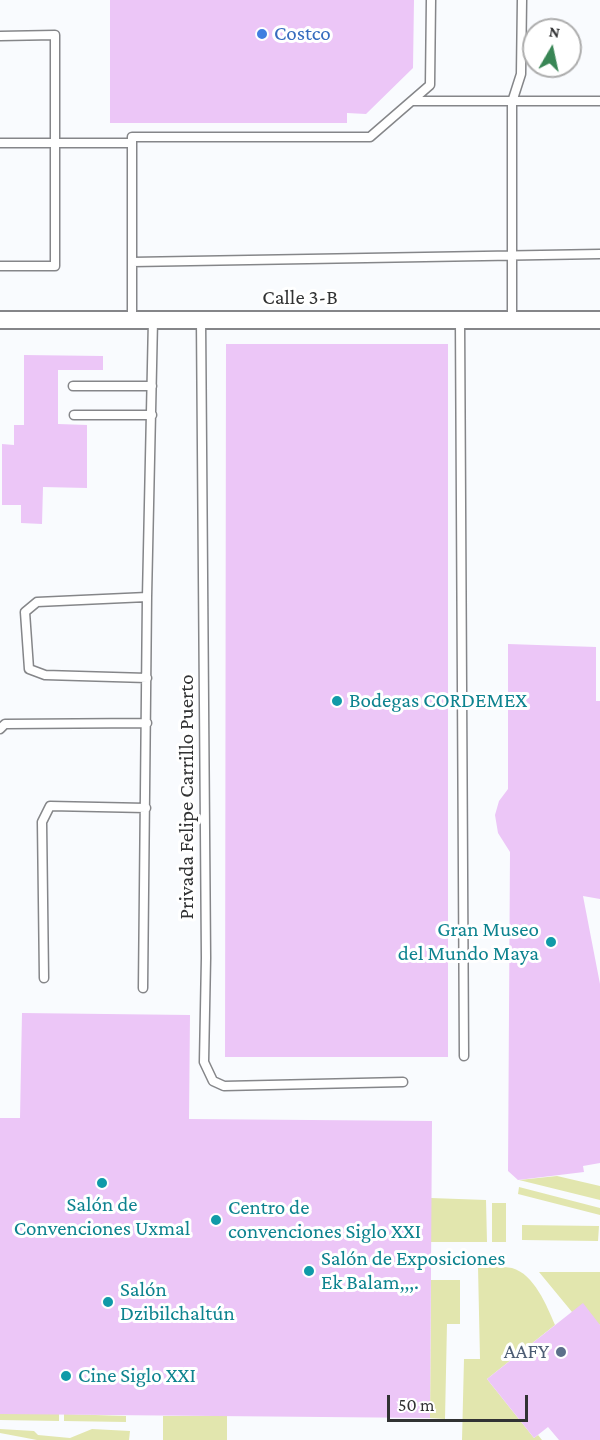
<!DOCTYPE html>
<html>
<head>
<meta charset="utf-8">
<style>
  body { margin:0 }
  #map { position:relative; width:600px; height:1440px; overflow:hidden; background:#f9fbfe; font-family:"Crimson Pro",serif }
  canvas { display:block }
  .north { position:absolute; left:522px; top:18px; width:60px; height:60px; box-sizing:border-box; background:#fff; border:2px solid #adadad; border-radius:50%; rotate:9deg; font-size:16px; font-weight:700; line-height:24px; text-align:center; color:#313233 }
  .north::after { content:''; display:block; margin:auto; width:21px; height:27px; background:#398655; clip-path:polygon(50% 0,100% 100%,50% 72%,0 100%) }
  .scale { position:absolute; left:387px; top:1395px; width:141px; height:27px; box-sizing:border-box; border:3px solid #313233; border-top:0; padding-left:8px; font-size:18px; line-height:21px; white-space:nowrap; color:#313233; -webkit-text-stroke:4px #fff; paint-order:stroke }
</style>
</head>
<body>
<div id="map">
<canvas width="600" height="1440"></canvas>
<div class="north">N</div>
<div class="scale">50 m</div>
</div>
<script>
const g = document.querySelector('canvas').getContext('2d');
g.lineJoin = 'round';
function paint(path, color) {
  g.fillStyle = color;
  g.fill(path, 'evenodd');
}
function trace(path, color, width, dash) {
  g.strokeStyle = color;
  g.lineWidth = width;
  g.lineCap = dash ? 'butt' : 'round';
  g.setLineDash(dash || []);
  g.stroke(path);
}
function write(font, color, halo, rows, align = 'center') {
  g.font = font + ' "Crimson Pro",serif';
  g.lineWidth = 6;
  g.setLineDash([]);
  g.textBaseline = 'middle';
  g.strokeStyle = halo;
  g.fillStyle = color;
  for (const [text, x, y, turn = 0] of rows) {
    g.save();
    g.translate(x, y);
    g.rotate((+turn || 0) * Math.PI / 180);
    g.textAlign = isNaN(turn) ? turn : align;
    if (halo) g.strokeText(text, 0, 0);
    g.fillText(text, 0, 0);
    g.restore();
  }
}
paint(new Path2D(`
  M557,1176L600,1186V1200L519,1180Z
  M519,1187L600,1208V1215L518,1194Z
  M431,1198L486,1200L487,1242H431Z
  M492,1203H506V1242H492Z
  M522,1225L599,1226L598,1241L522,1240Z
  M478,1267C489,1267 502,1266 512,1268C534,1274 547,1306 555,1325L487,1379L534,1438L538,1435L542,1440H462L464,1359H480Z
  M539,1272H600V1325L572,1312Z
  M431,1280H460V1324H447L445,1419L430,1418Z
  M0,1414H59V1421L0,1420Z
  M64,1414L126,1416V1422L64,1421Z
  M163,1416H227V1440H163Z
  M0,1429L34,1431L38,1435L70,1438L92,1429L130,1431L129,1440H37L0,1433Z`), '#e2e6ae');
paint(new Path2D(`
  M110,0H414L413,68L366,114L347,113V123H110Z
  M226,344H448V1057H225Z
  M24,355L103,356V370H58V424L87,425V488L43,487L42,524L21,523V505H2V444L14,445V425H24Z
  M508,644L596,647V701H600V899L583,896L600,984V1163L583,1166L584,1172L518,1180L508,1171L510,852L498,833L495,815L499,801L508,789Z
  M22,1013L190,1015L189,1119L432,1121L430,1418L0,1414V1118H20Z
  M583,1303L600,1325V1440H559L548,1427L534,1438L487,1379Z`), '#ecc6f7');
const service = new Path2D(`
  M0,36L55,35V266H0
  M412,101H600
  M0,143H132
  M132,262L600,254
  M132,320V137H370L430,85L431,0
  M201,320L206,958L204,1062L213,1081L224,1086L403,1082
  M460,320L464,1056
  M512,320V102L521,74L522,0
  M73,386H152
  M74,415H152
  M147,597L37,602L25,612L29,669L45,675L147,678
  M0,729L5,724L147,723
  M44,978L42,822L50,806L146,808
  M143,988L147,597L153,320`);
const minor = new Path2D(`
  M0,320H600`);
trace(service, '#858689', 11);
trace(minor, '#858689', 20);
trace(service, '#fff', 8);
trace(minor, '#fff', 16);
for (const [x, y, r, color] of [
  [262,34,6,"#3f7fe0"],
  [337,701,6,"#0f9aa8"],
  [551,942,6,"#0f9aa8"],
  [102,1183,6,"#0f9aa8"],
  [216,1220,6,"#0f9aa8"],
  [309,1271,6,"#0f9aa8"],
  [108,1302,6,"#0f9aa8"],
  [561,1352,6,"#5c6f8a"],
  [66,1376,6,"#0f9aa8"]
]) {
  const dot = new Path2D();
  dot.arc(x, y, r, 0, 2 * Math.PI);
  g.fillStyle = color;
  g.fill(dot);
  trace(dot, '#fff', 2);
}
write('21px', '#366cbe', '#fff', [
  ["Costco",274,34]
], 'left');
write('21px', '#313233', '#fff', [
  ["Calle 3-B",300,298],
  ["Privada Felipe Carrillo Puerto",187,797,-90]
]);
write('21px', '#0d838f', '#fff', [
  ["Bodegas CORDEMEX",349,701],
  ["Gran Museo",539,930,"right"],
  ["del Mundo Maya",539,954,"right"],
  ["Salón de",102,1205,"center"],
  ["Convenciones Uxmal",102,1229,"center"],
  ["Centro de",228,1208],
  ["convenciones Siglo XXI",228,1232],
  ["Salón de Exposiciones",321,1259],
  ["Ek Balam,,,.",321,1283],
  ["Salón",120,1290],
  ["Dzibilchaltún",120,1314],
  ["Cine Siglo XXI",78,1376]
], 'left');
write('21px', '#4e5e75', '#fff', [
  ["AAFY",549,1352]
], 'right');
</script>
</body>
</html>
